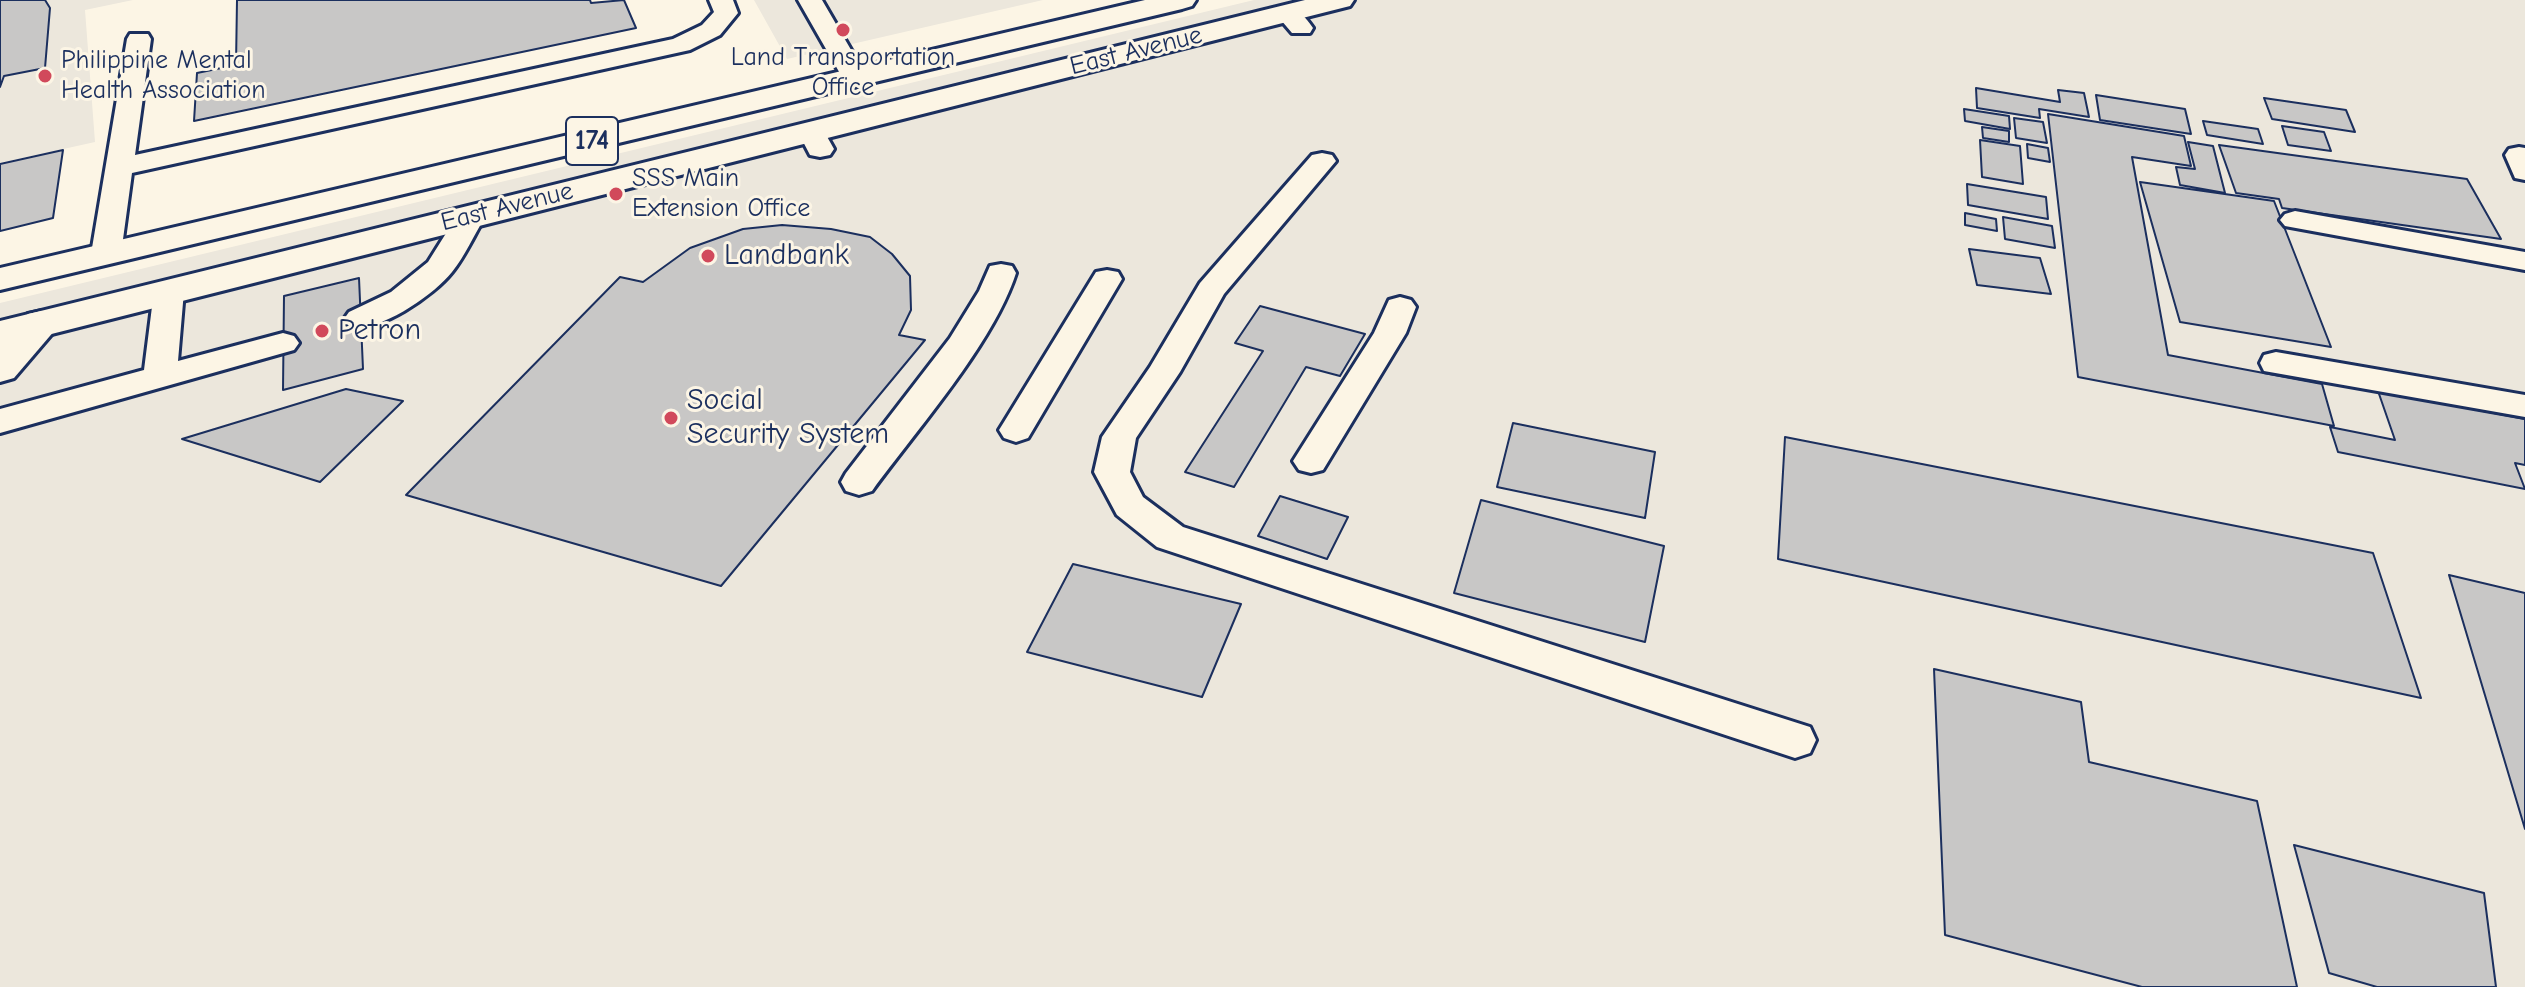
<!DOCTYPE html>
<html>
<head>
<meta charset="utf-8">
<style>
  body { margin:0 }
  canvas { display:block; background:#fcf5e5 }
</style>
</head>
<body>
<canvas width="2525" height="987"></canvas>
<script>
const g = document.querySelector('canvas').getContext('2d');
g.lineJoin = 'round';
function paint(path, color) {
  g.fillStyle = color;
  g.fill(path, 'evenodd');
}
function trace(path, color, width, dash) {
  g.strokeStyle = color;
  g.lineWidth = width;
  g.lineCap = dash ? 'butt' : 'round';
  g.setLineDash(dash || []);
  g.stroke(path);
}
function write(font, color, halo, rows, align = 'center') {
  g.font = font + ' "Comic Neue",sans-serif';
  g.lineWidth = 6;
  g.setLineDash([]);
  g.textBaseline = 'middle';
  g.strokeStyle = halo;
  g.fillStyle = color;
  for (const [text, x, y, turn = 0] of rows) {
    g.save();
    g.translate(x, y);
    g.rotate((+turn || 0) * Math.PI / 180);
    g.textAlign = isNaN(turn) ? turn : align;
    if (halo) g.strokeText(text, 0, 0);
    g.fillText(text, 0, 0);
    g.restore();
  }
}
paint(new Path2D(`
  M0,0H133L85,10L95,142L0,163Z
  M754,0H1043L787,59Z
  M1254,0H2525V987H0V303Z`), '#ece7dc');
const building = new Path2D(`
  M0,0H45L50,8L45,68L4,76L0,87Z
  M237,0H590L591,3L624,0L636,28L194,121L197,73L236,65Z
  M1976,88L2060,102L2058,90L2084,93L2089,117L2039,109L2040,118L1977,108Z
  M2096,95L2185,109L2191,134L2100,120Z
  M2264,98L2346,110L2355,132L2272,119Z
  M1964,109L2009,116L2010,129L1965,121Z
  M2048,114L2184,136L2191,166L2132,157L2168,355L2322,384L2334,426L2078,377Z
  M2014,118L2043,122L2047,143L2016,138Z
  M2203,121L2258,129L2263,144L2207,135Z
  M2282,126L2324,132L2331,151L2288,145Z
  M1982,127L2009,131V142L1983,138Z
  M1980,140L2020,146L2023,184L1982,177Z
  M2188,142L2213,146L2225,193L2180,185L2176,167L2195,169Z
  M2027,144L2048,148L2050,162L2028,158Z
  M2219,145L2467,179L2501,239L2282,208L2279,199L2236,193Z
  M63,150L53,218L0,231V164Z
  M2140,182L2274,201L2331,347L2180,322Z
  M1967,184L2046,197L2048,219L1968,205Z
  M1965,213L1996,219L1997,231L1965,225Z
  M2003,217L2052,226L2055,248L2005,239Z
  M782,225L831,229L870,237L892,254L910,276L911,310L899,335L925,340L721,586L406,495L620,277L643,282L690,248L743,229Z
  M1969,249L2040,258L2051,294L1977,285Z
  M359,278L363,369L283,390L284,296Z
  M1260,306L1365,334L1340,376L1306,367L1234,487L1185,472L1263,351L1235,343Z
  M346,389L403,401L320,482L182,439Z
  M2378,391L2525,419V465L2515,463L2525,489L2338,452L2330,427L2395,440Z
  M1513,423L1655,452L1645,518L1497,487Z
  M1785,437L2373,553L2421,698L1778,559Z
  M1280,496L1348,517L1327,559L1258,536Z
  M1481,500L1664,546L1645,642L1454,593Z
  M1073,564L1241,604L1202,697L1027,652Z
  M2449,575L2525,593V829Z
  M1934,669L2081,702L2089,762L2257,801L2297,987H2142L1945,935Z
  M2294,845L2484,893L2496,987H2377L2329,973Z`);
paint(building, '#c8c7c6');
trace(building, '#1b2f5e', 2);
const lane = new Path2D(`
  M709,0H733L738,13L720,35L690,50L132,173L121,254L117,260L106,263L95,260L91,254L127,39L130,34H148L151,39L135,155L673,39L702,25L714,12Z
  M798,0H822L868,79L864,84H846Z
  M1287,6C1299,9 1306,18 1313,28L1310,33H1292L1275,13L1279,8Z
  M811,124L821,126L834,149L830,155L820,157L810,155L798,132L801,126Z
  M2519,147L2525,148V180L2515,178L2505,155L2509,149Z
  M1322,153L1332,155L1336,161L1224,294L1180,372L1136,438L1130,472L1143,497L1183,527L1810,727L1816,740L1810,753L1795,758L1157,547L1117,515L1094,472L1102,437L1150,367L1200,283L1312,155Z
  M470,208L480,211L485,217C474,235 465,256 452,272C434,295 378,334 349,326L344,319L349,312L391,292L428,262L460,211Z
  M2295,211L2525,252V270L2285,226L2280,220L2285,214Z
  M1001,264L1012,266L1016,273C993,344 917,429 872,491L859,495L846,491L841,482L846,473L950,338L979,291L990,266Z
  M1107,270L1118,272L1122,279L1028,438L1016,442L1004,438L999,430L1004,422L1096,272Z
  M169,281L180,284L184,291L178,361L283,333L294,336L299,343L294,350L0,433V409L144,370L154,291L158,284Z
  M1400,297L1411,300L1416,307L1406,333L1323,470L1311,473L1299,470L1293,461L1374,333L1389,300Z
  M2276,352L2525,395V417L2264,371L2260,363L2264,355Z`);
const secondary = new Path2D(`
  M42,311L56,314L61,323L14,378L0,382V344L28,314Z`);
const primary = new Path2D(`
  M1145,0H1196L1192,6L1182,9L0,290V268Z
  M1305,0H1354L1350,6L0,347V321Z`);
trace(lane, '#1b2f5e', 6);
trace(secondary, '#1b2f5e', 6);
trace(primary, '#1b2f5e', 6);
paint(lane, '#fcf5e5');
paint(secondary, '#fcf5e5');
paint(primary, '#fcf5e5');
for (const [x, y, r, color] of [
  [843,30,8,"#d1495b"],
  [45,76,8,"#d1495b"],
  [616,194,8,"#d1495b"],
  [708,256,8,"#d1495b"],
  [322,331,8,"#d1495b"],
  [671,418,8,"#d1495b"]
]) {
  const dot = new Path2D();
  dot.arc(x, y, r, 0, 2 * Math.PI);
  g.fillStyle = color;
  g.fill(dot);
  trace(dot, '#fcf5e5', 3);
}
write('26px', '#1b2f5e', '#fcf5e5', [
  ["East Avenue",1136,51,-14],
  ["East Avenue",507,207,-14]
]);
write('26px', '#1b2f5e', '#fcf5e5', [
  ["Land Transportation",843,58,"center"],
  ["Office",843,88,"center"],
  ["Philippine Mental",61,61],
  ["Health Association",61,91],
  ["SSS Main",632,179],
  ["Extension Office",632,209]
], 'left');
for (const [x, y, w] of [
  [592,141,52]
]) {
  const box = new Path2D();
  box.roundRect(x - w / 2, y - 24, w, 48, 6);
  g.fillStyle = '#fcf5e5';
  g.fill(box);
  trace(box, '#1b2f5e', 2);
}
write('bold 28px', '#1b2f5e', null, [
  ["174",592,141]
]);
write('30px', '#1b2f5e', '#fcf5e5', [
  ["Landbank",724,256],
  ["Petron",338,331],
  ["Social",687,401],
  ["Security System",687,435]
], 'left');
</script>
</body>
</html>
